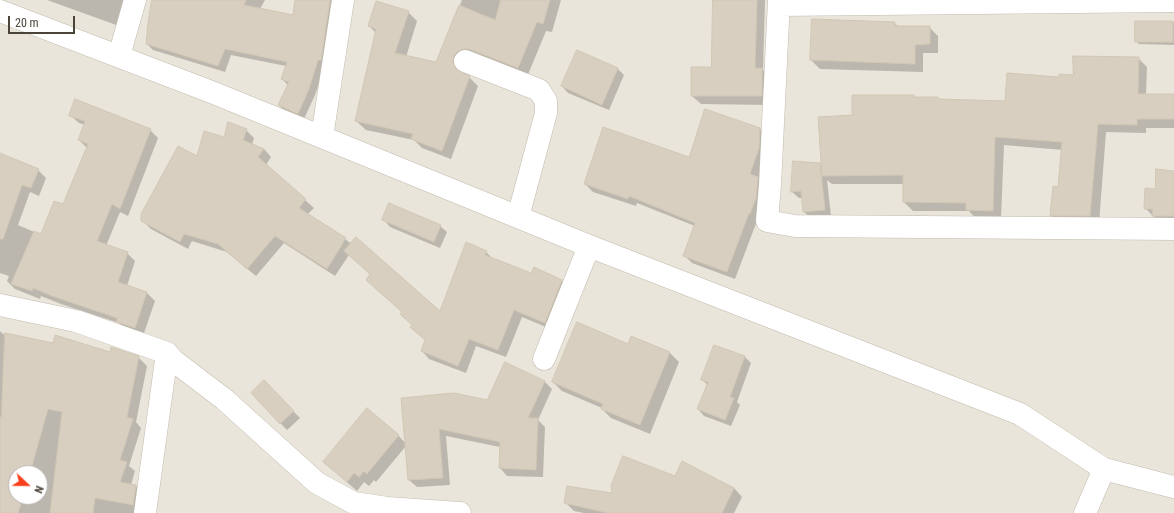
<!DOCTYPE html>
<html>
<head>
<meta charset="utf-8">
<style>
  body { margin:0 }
  #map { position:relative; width:1174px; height:513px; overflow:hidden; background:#f6f3ec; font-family:"Roboto Condensed",sans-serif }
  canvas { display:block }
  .north { position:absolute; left:8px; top:465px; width:40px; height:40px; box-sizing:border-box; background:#fff; border:1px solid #b7b4b0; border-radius:50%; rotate:112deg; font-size:11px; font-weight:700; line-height:16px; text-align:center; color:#4b4439 }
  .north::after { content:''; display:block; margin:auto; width:14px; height:18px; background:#fc3f1d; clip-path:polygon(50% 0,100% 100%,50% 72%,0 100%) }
  .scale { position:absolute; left:8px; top:16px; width:67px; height:18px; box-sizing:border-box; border:2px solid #4b4439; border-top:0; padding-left:5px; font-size:12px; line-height:14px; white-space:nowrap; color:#4b4439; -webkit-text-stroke:3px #fff; paint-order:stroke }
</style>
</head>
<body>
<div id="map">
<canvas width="1174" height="513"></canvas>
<div class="north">N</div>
<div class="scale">20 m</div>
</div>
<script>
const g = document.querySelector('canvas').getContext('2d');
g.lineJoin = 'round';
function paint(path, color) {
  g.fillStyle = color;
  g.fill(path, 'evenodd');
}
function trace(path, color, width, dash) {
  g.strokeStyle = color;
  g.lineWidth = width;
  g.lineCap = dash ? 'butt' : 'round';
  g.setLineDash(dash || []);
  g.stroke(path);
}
paint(new Path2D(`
  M0,0H1174V513H0ZM16,473H40V497H16Z`), '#eae5da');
paint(new Path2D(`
  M47,0H128L119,26Z
  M153,0H265L260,9L293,16L296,0H338L325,66L315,95L304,119L285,112L279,105L288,85L282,79L286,66L231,55L225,72L153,50L147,44Z
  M462,0H561L552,32L546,31L527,77L462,65L461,73L469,77L478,86L451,159L422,148L414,140L366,130L356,121L376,33L369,26L408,12L417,21L406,57L436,63Z
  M714,0H765L763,70L770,77V105L701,104L692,96L712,68Z
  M1173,22L1174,23V45L1139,44L1136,41Z
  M894,23L899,27H929L938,36V53H923V72L820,69L811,60Z
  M578,51L618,69L624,75L609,110L568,93L562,86Z
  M1138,58L1147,67L1146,95H1174V128H1146V133L1106,132L1099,224H1060L1051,215L1059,188L1063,150L1004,145L1001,219H976L969,211H913L904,202V184H832L827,180L831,216L811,218L804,212L803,198H799L792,192L820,164L822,166L853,116L914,96L916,98H937L939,100L1006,102L1060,78Z
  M70,115L150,130L158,138L128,216L120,212L106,246L127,253L135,261L127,286L147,293L155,301L143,336L126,330L119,323L61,304L41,296L40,299L15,289L7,281L9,276L0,273V154L38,170L46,178L39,196L30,192L18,225L41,235L64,206L87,148L79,140L85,125L79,123Z
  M760,129L768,137L767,156L759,179L765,186L757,221L735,279L692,263L684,255L695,226L637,203L636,206L593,192L585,184L689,158Z
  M246,130L254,138L252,145L264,149L271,157L266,165L314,208L307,215L345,239L441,313L486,252L494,260L532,275L562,281L569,288L553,330L522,317L506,357L476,346L466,373L429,359L422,351L426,340L371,275L349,255L335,276L284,243L256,276L227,252L192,241L188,249L151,229L142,220L198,158L224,138Z
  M1174,172V225H1162L1145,208L1156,190Z
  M384,220L440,226L447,232L440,248L390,227Z
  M0,331L3,334L53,344L138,357L147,366L136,422L141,428L129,466L135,471L131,485L136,486L144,494L142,513H0ZM16,473H40V497H16Z
  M631,337L670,353L679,362L650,434L611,418L602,409V408L562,391L553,382L628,345Z
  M715,346L745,357L751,363L737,402L740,405L731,426L704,416L698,409L708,385L702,380Z
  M264,382L300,418L287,430L252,394Z
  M545,382L552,389L538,420L545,427L543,477L507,476L500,468V447L446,436L450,485L417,487L409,480L406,446L376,482L374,480L369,486L364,482L357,491L324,462L398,435L406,444L487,401Z
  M683,463L734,488L742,497L734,513H584L574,511L565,502L613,494L676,477Z`), '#0003');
const building = new Path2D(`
  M152,0H246L244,5L293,15L295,0H330L321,60H318L309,89L298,114L278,105L289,82L281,79L287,62L225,49L218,66L146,44L148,23Z
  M501,0H550L543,24L537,22L518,68L469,49H463L457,52L454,56L453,62L456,69L470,76L442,151L411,139L413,134L355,121L376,29L368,26L376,1L409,11L395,53L436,62L459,5L495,20Z
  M713,0H757L755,68H762V96H691V67H711Z
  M812,19L895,22V26H930V44L915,45V64L810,60Z
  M1135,21H1173V42H1135Z
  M577,50L618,68L602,105L561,86Z
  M1073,56L1139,57L1138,94H1174V119H1137V125L1098,124L1090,216H1050L1053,186L1058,187L1062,142L995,137L993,211L966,210V203L903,202V175L822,176L818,117L852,115V95H914V97H938V99L1005,101L1007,73L1059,77V74L1073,75Z
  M75,99L151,129L120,209L112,204L97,241L128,252L118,282L147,292L135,328L117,322V318L52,296L33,288L32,291L11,284L34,231L41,234L54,201L63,204L88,144L78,140L85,121L69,116Z
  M705,109L760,128L759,148L750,174L758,177L756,198L750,214L749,213L727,272L683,256L695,223L629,196L628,199L584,184L603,127L689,157Z
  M228,122L247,129L243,140L264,149L258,157L306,199L299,208L346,238L327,269L275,236L247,269L218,244L184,234L180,242L141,221V214L178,146L197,156L204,131L224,137Z
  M0,153L39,169L31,188L22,185L3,239H0Z
  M793,161L820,163L825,210L803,212L801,191L791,192Z
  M1156,169L1174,171V216H1152L1153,209H1144L1145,188L1155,189Z
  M389,203L441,225L434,242L382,220Z
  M356,237L440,311L466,242L487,251L485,255L531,273L534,267L562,280L545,323L514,310L498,350L469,339L458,366L421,351L425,340L410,327L412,325L400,314L402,312L366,280L370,274L344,251Z
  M577,322L628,344L631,336L670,352L640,425L601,409L603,404L552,382Z
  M5,333L53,343L55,335L110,352L111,347L139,356L127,417L133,419L120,460L127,462L120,482L136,485L133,505L95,498L93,513H50L62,412L48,409L30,473H16V497H23L18,513H0V417H1Z
  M714,345L745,356L730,397L734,398L725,420L697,409L708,382L701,380Z
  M505,362L545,381L528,418H538L536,470L499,468L500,442L439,429L443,478L408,480L401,398L454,393L487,400Z
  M264,380L294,411L280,424L251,393Z
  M367,408L399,435L367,474L364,471L359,477L354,473L347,482L323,462Z
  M623,456L675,476L682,461L734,488L722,513H608L564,503L567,486L612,493L611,486Z`);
paint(building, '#d8cfc1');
trace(building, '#d3c7b4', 1);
const minor = new Path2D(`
  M779,0L770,185L767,221L795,226L1174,229
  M779,5L1174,1
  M0,11L214,93L589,246L1020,414L1104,469L1174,487
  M119,56L135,0
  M465,61L539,90L546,101V113L518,217
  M322,137L343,0
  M0,305L76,321L167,353L174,361L224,399L317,483L354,503L387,508L460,513
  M544,359L589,246
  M145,513L167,353
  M1085,513L1104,469`);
trace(minor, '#c2bbae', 23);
trace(minor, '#fff', 22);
</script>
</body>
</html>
